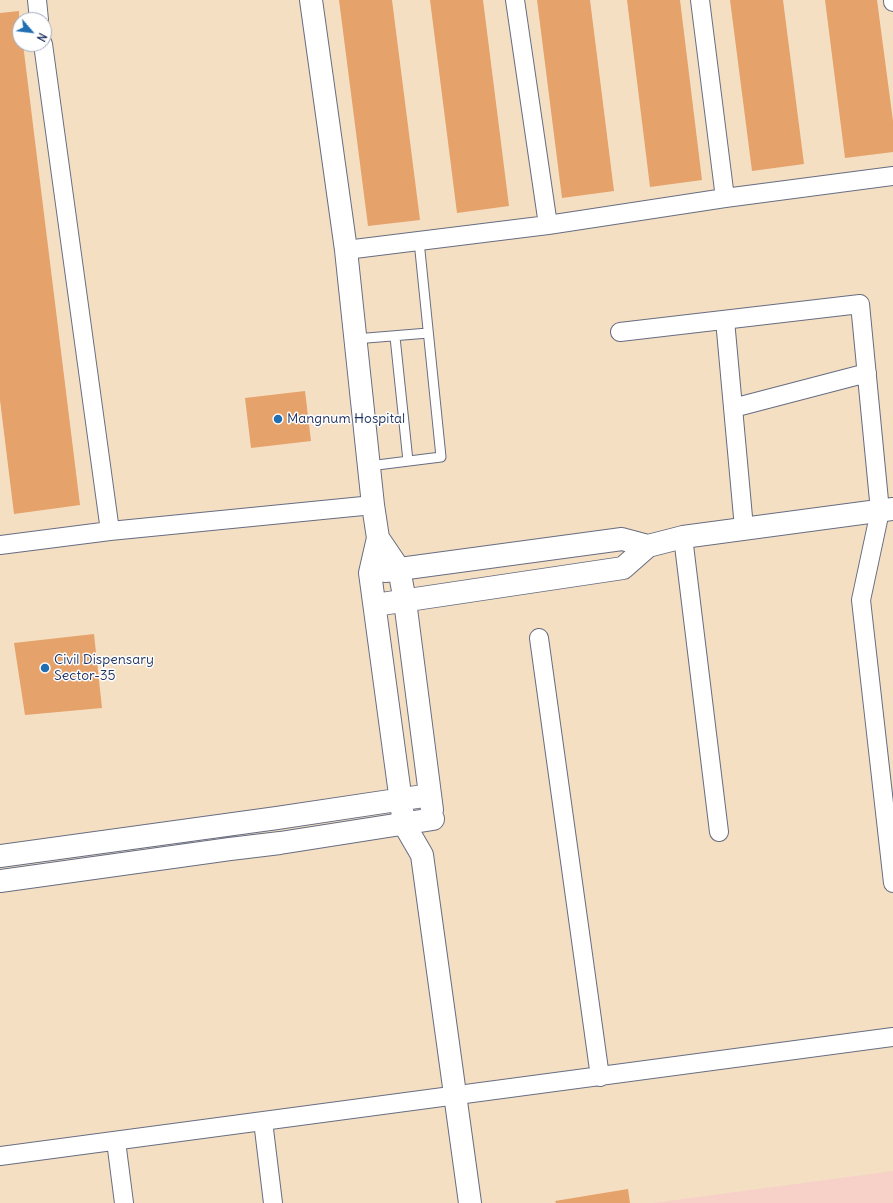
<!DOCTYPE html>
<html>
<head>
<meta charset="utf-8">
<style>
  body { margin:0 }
  #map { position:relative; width:893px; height:1203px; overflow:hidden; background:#f4dfc3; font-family:Delius,sans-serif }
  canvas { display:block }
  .north { position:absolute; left:12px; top:12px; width:40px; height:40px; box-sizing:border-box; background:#fff; border:1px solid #a4acbf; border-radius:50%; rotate:118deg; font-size:11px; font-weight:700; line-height:16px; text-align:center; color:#1b2f5e }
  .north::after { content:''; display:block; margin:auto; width:14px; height:18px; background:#1f6fb2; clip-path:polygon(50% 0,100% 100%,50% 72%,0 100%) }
</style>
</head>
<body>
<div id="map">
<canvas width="893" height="1203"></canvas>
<div class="north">N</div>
</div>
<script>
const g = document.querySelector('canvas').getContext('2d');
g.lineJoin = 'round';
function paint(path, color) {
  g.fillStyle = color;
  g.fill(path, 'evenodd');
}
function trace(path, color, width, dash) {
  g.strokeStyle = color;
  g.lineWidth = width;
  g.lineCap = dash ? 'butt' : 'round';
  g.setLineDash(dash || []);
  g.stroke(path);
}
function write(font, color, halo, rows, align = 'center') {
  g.font = font + ' Delius,sans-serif';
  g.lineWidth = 3;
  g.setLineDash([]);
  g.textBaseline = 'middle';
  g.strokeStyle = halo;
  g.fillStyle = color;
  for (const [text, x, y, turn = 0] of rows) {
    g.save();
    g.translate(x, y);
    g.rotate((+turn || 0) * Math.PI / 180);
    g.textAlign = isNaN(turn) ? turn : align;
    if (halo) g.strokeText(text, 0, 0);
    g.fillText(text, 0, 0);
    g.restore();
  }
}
paint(new Path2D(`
  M893,1171V1203H653Z`), '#f7d1c8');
paint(new Path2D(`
  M339,0H392L420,220L368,226Z
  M430,0H483L509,206L457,213Z
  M537,0H590L614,191L562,198Z
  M627,0H680L702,180L650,187Z
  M730,0H783L804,164L752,171Z
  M825,0H877L893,121V152L845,158Z
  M19,11L20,44H23L80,505L14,514L0,400V13Z
  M305,391L311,441L251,448L245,398Z
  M94,634L102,708L25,715L14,643Z
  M628,1189L630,1203H556L555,1201Z`), '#e5a26a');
const service = new Path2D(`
  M395,337L408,461
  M355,339L428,333
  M369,466L441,457L419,241`);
const minor = new Path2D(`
  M37,0L39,20
  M515,0L548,225
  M700,0L725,198
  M893,0V2
  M346,250L548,225L725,198L893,176
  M725,320L744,528
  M620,332L860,304L880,511L861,600L893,883
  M733,408L867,373
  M110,531L373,505
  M683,537L719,832
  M0,545L110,531L43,44
  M539,638L600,1077
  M263,1121L273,1203
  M116,1141L124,1203
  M0,1156L893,1037`);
const tertiary = new Path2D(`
  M311,0L346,250L373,505L378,538L370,573L404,824L422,855L470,1203
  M378,538L399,569L405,601L432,810
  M385,571L622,539L648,546
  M375,605L623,568L648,546L683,537L893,509
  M0,856L277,818L430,795
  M0,881L230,849L280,843L433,819`);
trace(service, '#676d81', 11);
trace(minor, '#676d81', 20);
trace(tertiary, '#676d81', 24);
trace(service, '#fff', 9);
trace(minor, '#fff', 18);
trace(tertiary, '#fff', 22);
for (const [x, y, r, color] of [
  [278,419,5,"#1f6fb2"],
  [45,668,5,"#1f6fb2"]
]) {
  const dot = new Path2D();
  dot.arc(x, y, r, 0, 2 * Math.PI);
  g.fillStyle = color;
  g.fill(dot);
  trace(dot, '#fff', 1.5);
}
write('14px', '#1b2f5e', '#fff', [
  ["Mangnum Hospital",287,419],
  ["Civil Dispensary",54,660],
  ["Sector-35",54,676]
], 'left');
</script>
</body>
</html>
